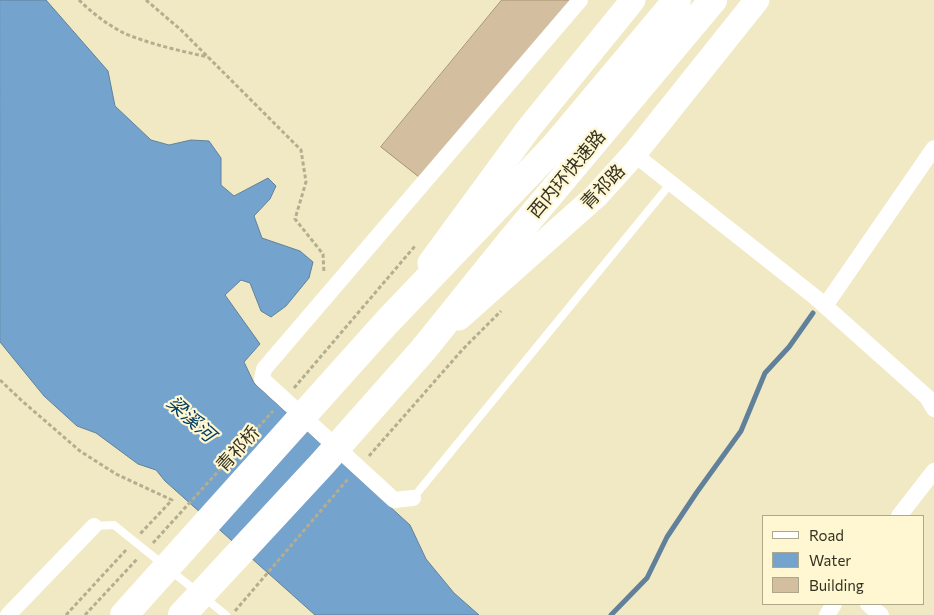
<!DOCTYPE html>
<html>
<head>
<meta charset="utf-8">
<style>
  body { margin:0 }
  #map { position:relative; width:934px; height:615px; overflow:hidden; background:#f1e9c4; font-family:Commissioner,sans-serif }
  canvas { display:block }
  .legend { position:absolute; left:762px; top:515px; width:162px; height:90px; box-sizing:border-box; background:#fef7d1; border:1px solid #ada88b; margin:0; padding:6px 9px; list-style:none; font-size:15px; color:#343122 }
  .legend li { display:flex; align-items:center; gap:10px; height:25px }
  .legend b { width:25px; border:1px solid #ada88b }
</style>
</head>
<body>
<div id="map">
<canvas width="934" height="615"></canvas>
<ul class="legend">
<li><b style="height:6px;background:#fff"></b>Road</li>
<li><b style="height:14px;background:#74a3cd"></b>Water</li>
<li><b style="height:14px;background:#d3be9f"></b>Building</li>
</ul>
</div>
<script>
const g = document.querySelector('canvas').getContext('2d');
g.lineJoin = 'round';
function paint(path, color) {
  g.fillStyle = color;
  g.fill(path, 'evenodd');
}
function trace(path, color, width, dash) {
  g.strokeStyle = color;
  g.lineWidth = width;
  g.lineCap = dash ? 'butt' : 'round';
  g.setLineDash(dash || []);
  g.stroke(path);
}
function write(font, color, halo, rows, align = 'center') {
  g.font = font + ' Commissioner,"Noto Sans SC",sans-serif';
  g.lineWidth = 4.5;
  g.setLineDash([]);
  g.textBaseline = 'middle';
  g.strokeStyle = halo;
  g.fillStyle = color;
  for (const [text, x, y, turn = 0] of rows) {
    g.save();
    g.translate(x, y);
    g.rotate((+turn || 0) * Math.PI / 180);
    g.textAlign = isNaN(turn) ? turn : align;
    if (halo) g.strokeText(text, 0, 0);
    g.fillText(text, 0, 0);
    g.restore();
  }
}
const water = new Path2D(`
  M0,0H46L108,71L115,106L151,140L169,145L191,140L209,141L221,158V185L234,196L268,178L276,186L270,199L254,216L262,238L300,251L313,262L309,278L286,306L271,317L261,311L250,283L241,280L225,295L260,344L244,362L254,383L410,525L426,559L454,593L479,615H315L165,481L156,470L138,464L96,433L77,426L44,396L0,342Z`);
paint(water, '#74a3cd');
trace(water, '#61819a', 1);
trace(new Path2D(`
  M611,615L647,578L667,537L697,492L741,431L765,373L789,347L813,313`), '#61819a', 5);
const building = new Path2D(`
  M502,0H570L419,177L381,147Z`);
paint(building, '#d3be9f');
trace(building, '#a59172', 1);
trace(new Path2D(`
  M79,0C92,13 109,26 126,34C153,45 181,51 208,57
  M146,0L181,30L301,150L306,182L295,219L323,254L324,273
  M0,380L21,400L80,451L116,474L172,500L140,534
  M294,388L415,246
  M369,456L463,349L501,311
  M153,543L273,411
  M235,611L348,479
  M66,615L126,550
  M85,615L138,558`), '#b4ae90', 3, [4, 2.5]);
trace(new Path2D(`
  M413,498L671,183
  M94,526L114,525L226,615`), '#fff', 8);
trace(new Path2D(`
  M634,154L815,297L927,397L934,409
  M825,306L934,148
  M413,498L394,500L262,379L264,369L580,0
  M899,516L934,471
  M868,604L881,615
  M8,615L94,526
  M827,615L834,604`), '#fff', 16);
trace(new Path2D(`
  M430,263L529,128L633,0
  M459,318L596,196L634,154L757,0`), '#fff', 25);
trace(new Path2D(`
  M124,615L387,322L553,148L677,0
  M182,615L322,464L423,350L510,242L713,0`), '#fff', 28);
write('18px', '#343122', '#fef7d1', [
  ["西内环快速路",567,174,-50],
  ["青祁路",603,187,-46],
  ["青祁桥",238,449,-48]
]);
write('italic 19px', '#013d64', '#fef7d1', [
  ["梁溪河",191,419,42]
]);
</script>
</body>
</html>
